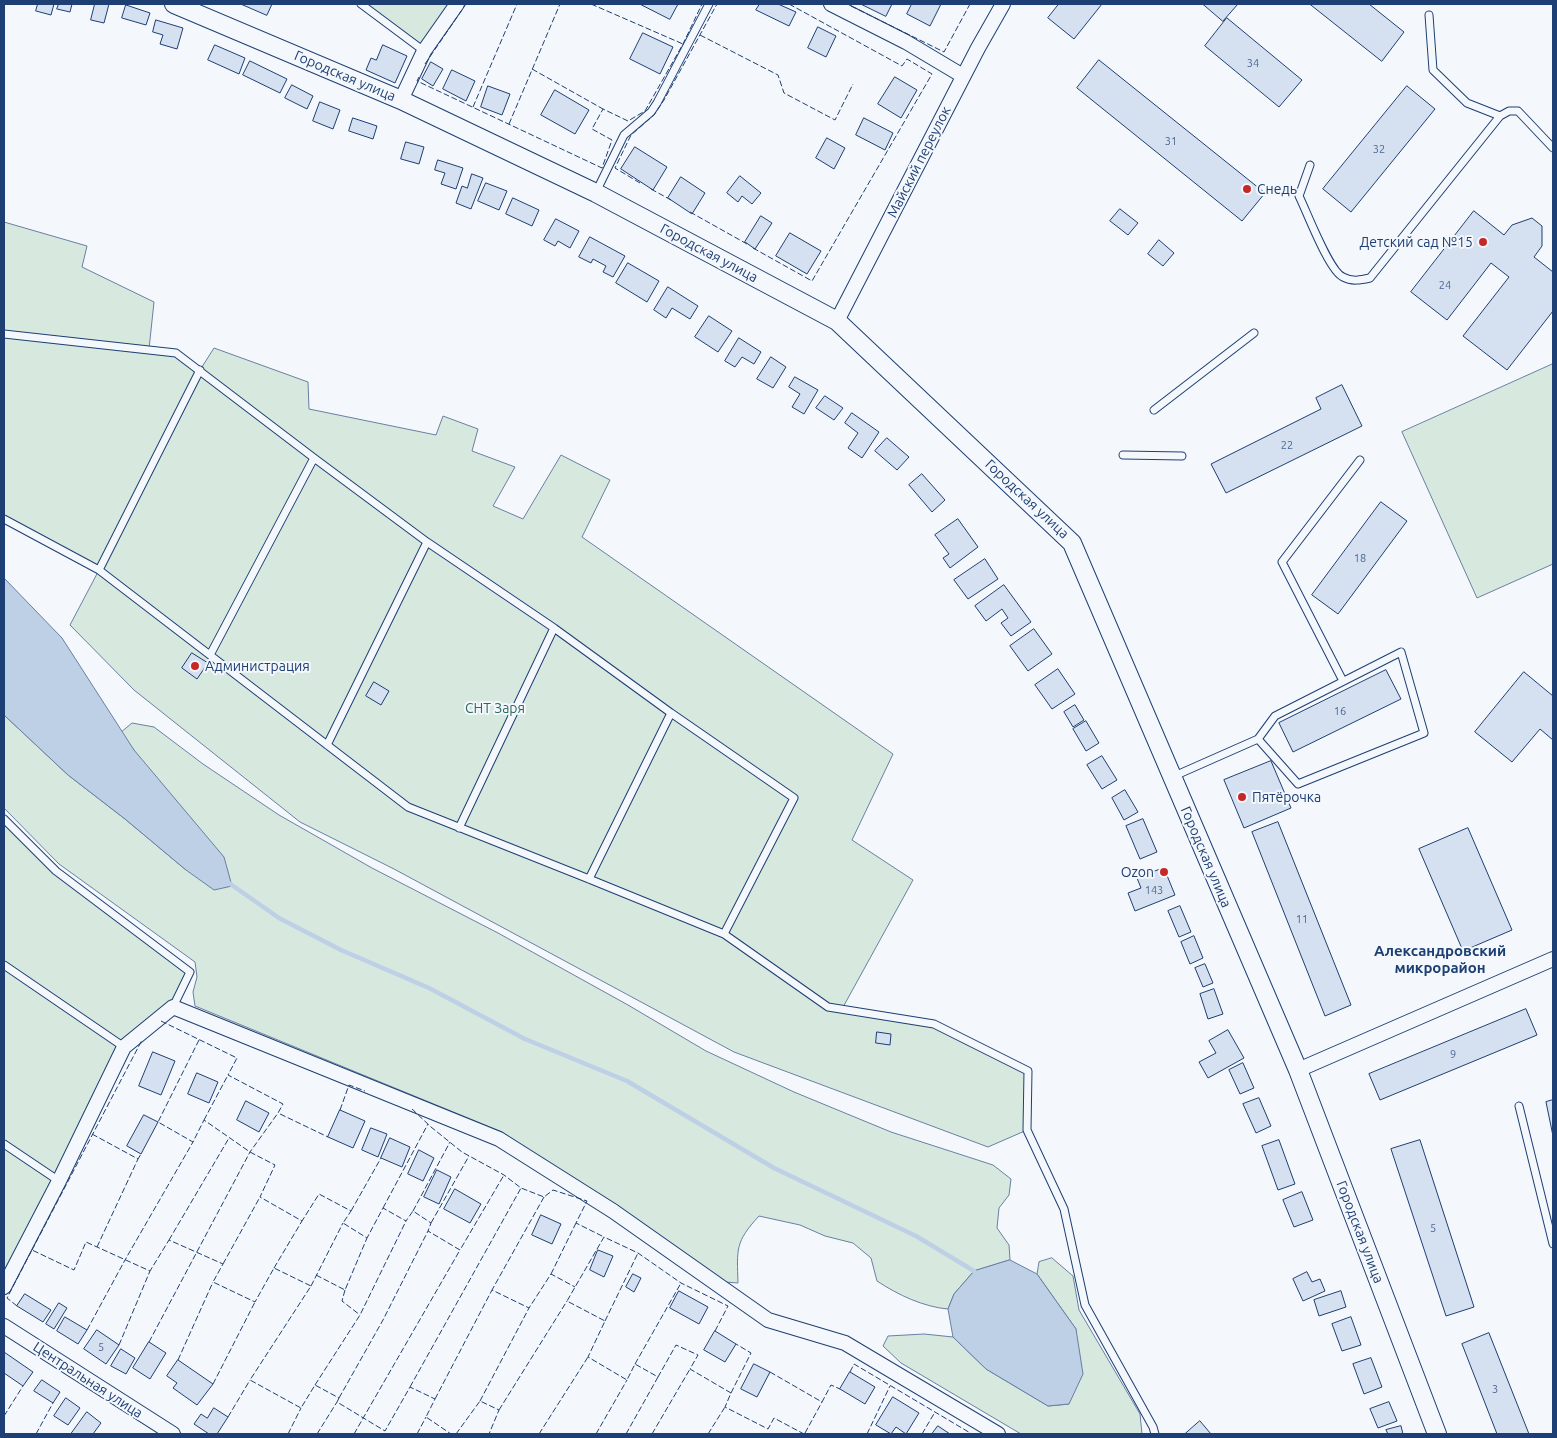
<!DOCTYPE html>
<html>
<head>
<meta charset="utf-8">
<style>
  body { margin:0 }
  #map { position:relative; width:1557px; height:1438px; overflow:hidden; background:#f4f7fb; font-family:Ubuntu,sans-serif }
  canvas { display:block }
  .frame { position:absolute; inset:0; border:5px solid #1d3f73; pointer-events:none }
</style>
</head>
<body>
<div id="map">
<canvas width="1557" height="1438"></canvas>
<div class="frame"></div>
</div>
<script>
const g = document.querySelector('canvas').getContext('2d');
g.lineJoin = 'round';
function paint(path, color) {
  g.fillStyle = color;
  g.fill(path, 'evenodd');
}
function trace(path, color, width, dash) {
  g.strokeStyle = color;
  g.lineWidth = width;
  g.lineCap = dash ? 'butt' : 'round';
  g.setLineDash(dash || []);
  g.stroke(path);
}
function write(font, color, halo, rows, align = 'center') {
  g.font = font + ' Ubuntu,sans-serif';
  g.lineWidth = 4;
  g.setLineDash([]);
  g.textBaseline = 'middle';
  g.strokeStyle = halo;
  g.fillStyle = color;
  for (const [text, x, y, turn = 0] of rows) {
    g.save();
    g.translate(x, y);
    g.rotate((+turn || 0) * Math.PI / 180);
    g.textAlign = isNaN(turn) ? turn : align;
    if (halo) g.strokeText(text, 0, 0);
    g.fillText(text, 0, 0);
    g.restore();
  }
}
const green = new Path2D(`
  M361,4H457L424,51Z
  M4,222L87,246L82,267L154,302L149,349L176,353L200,370L214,348L308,382L309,409L436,435L443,416L478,429L472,451L515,467L493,506L523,519L561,455L610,480L582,537L893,754L852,840L913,880L842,1009L934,1024L1028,1071L1027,1130L988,1147L734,1052L394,869L300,822L134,690L70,625L99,570L4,519Z
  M1553,364V564L1477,598L1402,432Z
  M4,715L68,775L125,819L186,870L134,750L120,733L132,723L154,727L203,764L279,815L372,868L498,933L628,1005L706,1051L794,1092L891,1132L993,1165L1011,1179L1009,1195L999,1208L997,1228L1009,1245L1010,1260L974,1271L954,1294L948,1309C924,1307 898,1295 877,1281L871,1258L853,1243L825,1236L800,1225L759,1216C735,1242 737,1249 738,1283L725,1282L502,1132L195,1006L193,992L197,977L195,962L59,864L4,808Z
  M4,819L56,871L190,972L173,1007L124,1047L4,1287Z
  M1052,1258L1073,1276L1079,1310L1140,1414L1142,1434H1021L901,1363L883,1346L888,1336L924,1334L953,1337L986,1369L1048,1406L1069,1404L1076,1329L1037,1274L1039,1262Z`);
paint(green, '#d7e8df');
trace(green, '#687fa3', 1);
const water = new Path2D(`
  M4,578L62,638L134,750L224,857L232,886L214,890L186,870L125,819L68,775L4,715Z
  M1010,1260L1037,1274L1076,1329L1083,1374L1069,1404L1048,1406L986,1369L953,1337L948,1309L954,1294L974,1271Z`);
paint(water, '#bed0e5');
trace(water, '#687fa3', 1);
trace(new Path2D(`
  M229,883L279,918L341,950L429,988L525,1039L627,1081L774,1168L916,1236L974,1271`), '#bed0e5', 4.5);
const building = new Path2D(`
  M38,4H54L51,15L36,11Z
  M59,4H72L70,12L57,9Z
  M95,4H109L104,23L91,20Z
  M241,4H272L267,15Z
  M640,4H678L670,19Z
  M760,4H778L796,12L789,26L756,10Z
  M861,4H892L886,16Z
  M912,4H941L930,26L907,14Z
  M1059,4H1102L1074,39L1048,18Z
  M1203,4H1238L1223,21Z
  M1310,4H1369L1404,32L1382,61Z
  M126,5L150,13L146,25L122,18Z
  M1227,18L1302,80L1279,107L1205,46Z
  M156,20L183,28L177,49L160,44L163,35L153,32Z
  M818,27L836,36L826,57L808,48Z
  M643,33L673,47L660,74L630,59Z
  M215,45L245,58L239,74L208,60Z
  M383,45L407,56L395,83L366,70L371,58L376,60Z
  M1099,60L1265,193L1242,221L1077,88Z
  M250,61L287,79L280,93L243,75Z
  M431,62L443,69L433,86L422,79Z
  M452,70L475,81L466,101L443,89Z
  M895,77L917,90L901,118L878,104Z
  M292,85L313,96L307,109L285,98Z
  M488,86L510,94L502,115L481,107Z
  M1407,86L1435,109L1351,212L1323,189Z
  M555,90L589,110L575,134L541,115Z
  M320,102L340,110L333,129L313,121Z
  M353,118L377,126L373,139L349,131Z
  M864,118L893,133L885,150L856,135Z
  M827,138L845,148L834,169L816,158Z
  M406,142L424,147L419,164L401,159Z
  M635,147L667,167L653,190L621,169Z
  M438,160L463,168L456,189L441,184L445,173L435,170Z
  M472,174L483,178L471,209L456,203L462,186L467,188Z
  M740,176L761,193L752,204L742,196L738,202L727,193Z
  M681,177L705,193L692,214L668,198Z
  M486,183L507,191L499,210L478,201Z
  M513,198L539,210L532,226L506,214Z
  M1120,209L1138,223L1128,235L1110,221Z
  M1474,211L1504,235L1512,225L1532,218L1542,226V246L1534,257L1553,272V311L1507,370L1463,336L1509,277L1491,263L1447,320L1411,292Z
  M761,216L772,223L755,249L745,242Z
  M556,219L579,231L570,248L558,241L555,246L544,240Z
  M790,233L821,251L807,274L776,256Z
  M590,237L625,256L613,277L603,272L606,266L593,259L591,263L579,257Z
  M1159,240L1174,253L1163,266L1148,254Z
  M628,263L659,281L647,302L616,283Z
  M668,287L698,306L690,319L672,308L666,318L654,310Z
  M709,316L732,331L718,352L695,337Z
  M739,338L761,352L754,364L742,357L735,367L725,361Z
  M771,357L786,367L773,388L757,379Z
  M795,377L818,390L804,414L792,407L800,394L789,387Z
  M1342,385L1362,426L1226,493L1211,464L1321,409L1316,398Z
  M825,396L843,408L834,420L816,408Z
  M852,413L879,432L862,458L848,448L858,433L845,423Z
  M887,438L909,457L897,470L875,451Z
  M922,474L945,500L932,512L909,485Z
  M1381,502L1407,521L1338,614L1312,595Z
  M958,519L978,547L950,568L943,558L949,554L935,535Z
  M985,559L998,579L968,599L954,580Z
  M1004,585L1031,622L1011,636L1001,623L1008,618L1002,609L986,621L975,606Z
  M1034,629L1052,654L1028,671L1010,646Z
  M192,653L208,663L197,679L182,668Z
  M1058,669L1075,694L1052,709L1035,685Z
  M1386,670L1401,699L1293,752L1279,723Z
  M1524,672L1553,696V740L1540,729L1512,762L1475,732Z
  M374,682L389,691L381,705L366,696Z
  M1075,705L1084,720L1073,727L1064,712Z
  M1086,721L1099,743L1086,751L1073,729Z
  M1102,756L1117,780L1102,789L1087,765Z
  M1271,761L1291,808L1244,828L1224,780Z
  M1125,790L1138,812L1124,820L1112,798Z
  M1143,819L1157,852L1140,859L1126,826Z
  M1278,822L1351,1005L1325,1016L1252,832Z
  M1468,828L1512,930L1463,951L1419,849Z
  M1164,868L1175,895L1135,911L1128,893L1141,888L1137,878Z
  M1180,906L1191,932L1179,937L1168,911Z
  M1194,936L1203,958L1190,964L1181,942Z
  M1205,964L1213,983L1203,987L1195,968Z
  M1214,989L1223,1014L1208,1019L1200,994Z
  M1526,1009L1537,1035L1380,1100L1369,1074Z
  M1228,1030L1244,1058L1208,1078L1199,1062L1216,1053L1209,1041Z
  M877,1032L891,1034L890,1045L876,1043Z
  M153,1052L175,1061L161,1095L139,1086Z
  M1243,1063L1254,1088L1240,1094L1229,1070Z
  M197,1073L218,1082L209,1103L188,1094Z
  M1259,1098L1271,1126L1256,1133L1243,1104Z
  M1553,1100V1136L1546,1102Z
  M246,1101L269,1113L259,1132L237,1120Z
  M340,1110L365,1121L353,1148L328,1137Z
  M144,1115L158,1122L141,1154L127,1146Z
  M371,1128L387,1134L378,1157L362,1150Z
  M390,1138L410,1147L402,1167L381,1158Z
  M1279,1140L1295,1184L1278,1190L1262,1146Z
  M1420,1140L1474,1307L1446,1316L1391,1149Z
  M419,1150L434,1158L423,1181L408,1174Z
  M437,1170L451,1177L439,1204L424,1197Z
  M455,1189L481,1204L470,1223L444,1209Z
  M1302,1192L1313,1220L1294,1227L1283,1200Z
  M541,1215L561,1224L552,1244L532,1235Z
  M598,1250L613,1256L604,1277L590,1270Z
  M1307,1272L1312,1282L1320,1279L1325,1291L1303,1301L1293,1279Z
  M633,1274L641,1278L634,1292L626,1287Z
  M679,1291L708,1307L699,1324L670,1308Z
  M1341,1291L1346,1307L1319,1316L1314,1300Z
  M25,1294L51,1310L43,1322L17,1306Z
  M59,1303L67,1308L54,1329L46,1324Z
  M65,1317L87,1330L78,1344L57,1331Z
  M1351,1317L1361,1345L1342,1351L1332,1324Z
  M97,1330L119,1345L106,1364L84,1349Z
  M715,1331L736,1344L725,1362L704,1350Z
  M1489,1333L1529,1434H1497L1462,1344Z
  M149,1342L166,1353L150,1379L133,1368Z
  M121,1349L135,1358L126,1374L111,1366Z
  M4,1352L33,1372L23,1386L4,1373Z
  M1371,1358L1382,1387L1364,1394L1353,1364Z
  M178,1360L213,1384L197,1405L173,1388L177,1383L167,1376Z
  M754,1364L770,1372L757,1397L741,1389Z
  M850,1372L875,1387L865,1404L840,1389Z
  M42,1380L60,1392L53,1403L34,1391Z
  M893,1397L919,1413L906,1434L896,1427L891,1434L876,1425Z
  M66,1398L80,1408L68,1425L54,1416Z
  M1389,1402L1397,1421L1378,1428L1370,1409Z
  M214,1408L228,1417L217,1434H209L194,1424L201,1414L207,1418Z
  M87,1412L101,1423L93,1434H71Z
  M1200,1421L1211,1434H1185Z
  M938,1426L950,1434H932Z
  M1401,1426L1403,1434H1388L1386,1430Z`);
paint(building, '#d5e0f0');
trace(building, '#1d3f73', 1);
const service = new Path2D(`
  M361,4L424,51
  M1429,15L1433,70L1467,103L1500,116
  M1310,165L1299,196C1307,212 1329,271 1343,277C1352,282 1361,280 1370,278L1500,116L1509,111H1518L1553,148
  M596,192L624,135L651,112L657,103L709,4
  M4,334L176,353L314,458L427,542L554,628L671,713L794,798L724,934
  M1154,410L1254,333
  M1123,455L1182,456
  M4,519L99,570L408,807L589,879L724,934L828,1007L934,1024L1028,1071L1027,1130L1064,1209L1085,1305L1153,1427L1155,1434
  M99,570L200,370
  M210,655L314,458
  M1343,681L1282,562L1360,460
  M327,745L427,542
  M1172,777L1258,739L1275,716L1401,652L1424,733L1298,784L1258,739
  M4,819L56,871L190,972L173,1007
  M459,828L554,628
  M589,879L671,713
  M4,965L124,1047
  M1519,1106L1553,1244
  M4,1144L59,1181`);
const minor = new Path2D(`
  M831,4L906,42L963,76
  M401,100L424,51L457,4
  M837,321L978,48L1003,4
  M1298,1070L1553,959
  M4,1287L59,1181L124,1047L173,1007L499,1139L613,1211L768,1320L845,1343L998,1434
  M4,1326L173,1434`);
const tertiary = new Path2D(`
  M174,4L401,100L596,193L837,321L1072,543L1298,1070L1437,1434`);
trace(service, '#1d3f73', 9);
trace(minor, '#1d3f73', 16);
trace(tertiary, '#1d3f73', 20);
trace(service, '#f4f7fb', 7);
trace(minor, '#f4f7fb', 14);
trace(tertiary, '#f4f7fb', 18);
trace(new Path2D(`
  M591,4L683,44
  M851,6L944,52L970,4
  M700,35L778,75L784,93L835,120L853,84
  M425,64L466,4
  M532,69L603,109
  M419,77L417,81L602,168L612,140L592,129L603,109L628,121L645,111L683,44L702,4
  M473,107L517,4
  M509,124L560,4
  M640,183L615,168L631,135L654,115L664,100L717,4
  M651,189L671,200
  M690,212L747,244
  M753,248L812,281L932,74L907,59L902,66L789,4
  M161,1021L237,1058L228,1075L283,1104L278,1113L328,1137
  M199,1040L158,1122L193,1142L204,1120L250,1152L275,1165L260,1197L302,1221L319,1194L351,1211L343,1223L367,1238L383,1208L406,1221L413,1211L431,1223L428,1231L460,1250L504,1175
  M412,1109L431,1127L462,1152L504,1175L521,1188L544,1197L553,1190L587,1201L576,1223L604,1237
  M340,1110L349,1085L365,1091
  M204,1120L228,1075
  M92,1134L138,1159L141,1154
  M544,1197L492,1290L529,1308L551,1274L575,1287
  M383,1208L428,1124
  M351,1211L381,1158
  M413,1211L450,1142
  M431,1223L469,1156
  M169,1240L229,1138
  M97,1247L138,1159
  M32,1250L142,1040
  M223,1264L260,1197
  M274,1268L302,1221
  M551,1274L576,1223
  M316,1275L345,1290L367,1238
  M311,1286L343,1223
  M345,1290L342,1301L360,1315
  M17,1306L7,1298L32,1250L74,1270L86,1242L150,1271L169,1240L223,1264L213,1282L255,1302L274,1268L311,1286L250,1380L301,1408L315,1385L339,1398L337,1402L385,1431L410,1387L435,1399L426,1417L451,1434
  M605,1321L638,1253
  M87,1330L125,1260L193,1142
  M715,1331L728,1306L681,1283L638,1253L604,1237L567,1301L605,1321L588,1357L627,1380L635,1364L658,1377L676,1345L698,1355L690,1369L731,1393L725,1407L768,1429L774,1418L804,1434
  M149,1342L250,1152L278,1113
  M119,1345L150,1271
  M178,1360L213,1282
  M635,1364L681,1283
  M770,1372L822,1402L831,1385L840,1389
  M850,1372L854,1364L972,1434
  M213,1384L255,1302
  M315,1385L360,1315L406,1221
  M410,1387L521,1188
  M731,1393L751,1353L736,1344
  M339,1398L383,1320L428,1231
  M435,1399L492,1290
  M480,1401L529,1308
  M499,1410L567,1301
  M4,1416L23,1386
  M228,1417L250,1380
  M805,1433L822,1402
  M36,1434L53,1403
  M288,1434L301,1408
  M317,1434L337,1402
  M354,1434L460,1250
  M417,1434L426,1417
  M456,1434L480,1401L499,1410L489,1434
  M539,1434L588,1357
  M596,1434L627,1380
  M626,1434L658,1377
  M652,1434L690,1369
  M708,1434L725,1407
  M867,1434L890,1386
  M922,1434L935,1412`), '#1d3f73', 1, [6, 2.5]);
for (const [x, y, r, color] of [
  [1247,189,5,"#c62828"],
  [1483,242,5,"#c62828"],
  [195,666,5,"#c62828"],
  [1242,797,5,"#c62828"],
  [1164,872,5,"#c62828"]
]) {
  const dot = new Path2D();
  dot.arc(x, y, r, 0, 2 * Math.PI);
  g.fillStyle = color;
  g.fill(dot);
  trace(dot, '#f4f7fb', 2);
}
write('11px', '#4b6792', null, [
  ["34",1253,63],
  ["31",1171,141],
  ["32",1379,149],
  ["24",1445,285],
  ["22",1287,445],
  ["18",1360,558],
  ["16",1340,711],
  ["143",1154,890],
  ["11",1302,919],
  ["9",1453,1054],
  ["5",1433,1228],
  ["5",101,1347],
  ["3",1495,1389]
]);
write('14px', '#1d3f73', '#f4f7fb', [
  ["Городская улица",345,76,23],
  ["Майский переулок",919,162,-63],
  ["Городская улица",709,253,28],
  ["Городская улица",1027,499,43],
  ["Городская улица",1206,857,67],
  ["Городская улица",1360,1232,69],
  ["Центральная улица",88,1380,33]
]);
write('14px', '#1d3f73', '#f4f7fb', [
  ["Снедь",1257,189],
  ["Детский сад №15",1473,242,"right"],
  ["Администрация",205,666],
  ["Пятёрочка",1252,797],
  ["Ozon",1154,872,"right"]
], 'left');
write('14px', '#2c6c60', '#f4f7fb', [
  ["СНТ Заря",495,708]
]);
write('bold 15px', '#1d3f73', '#f4f7fb', [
  ["Александровский",1440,951],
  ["микрорайон",1440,968]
]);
</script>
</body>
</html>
